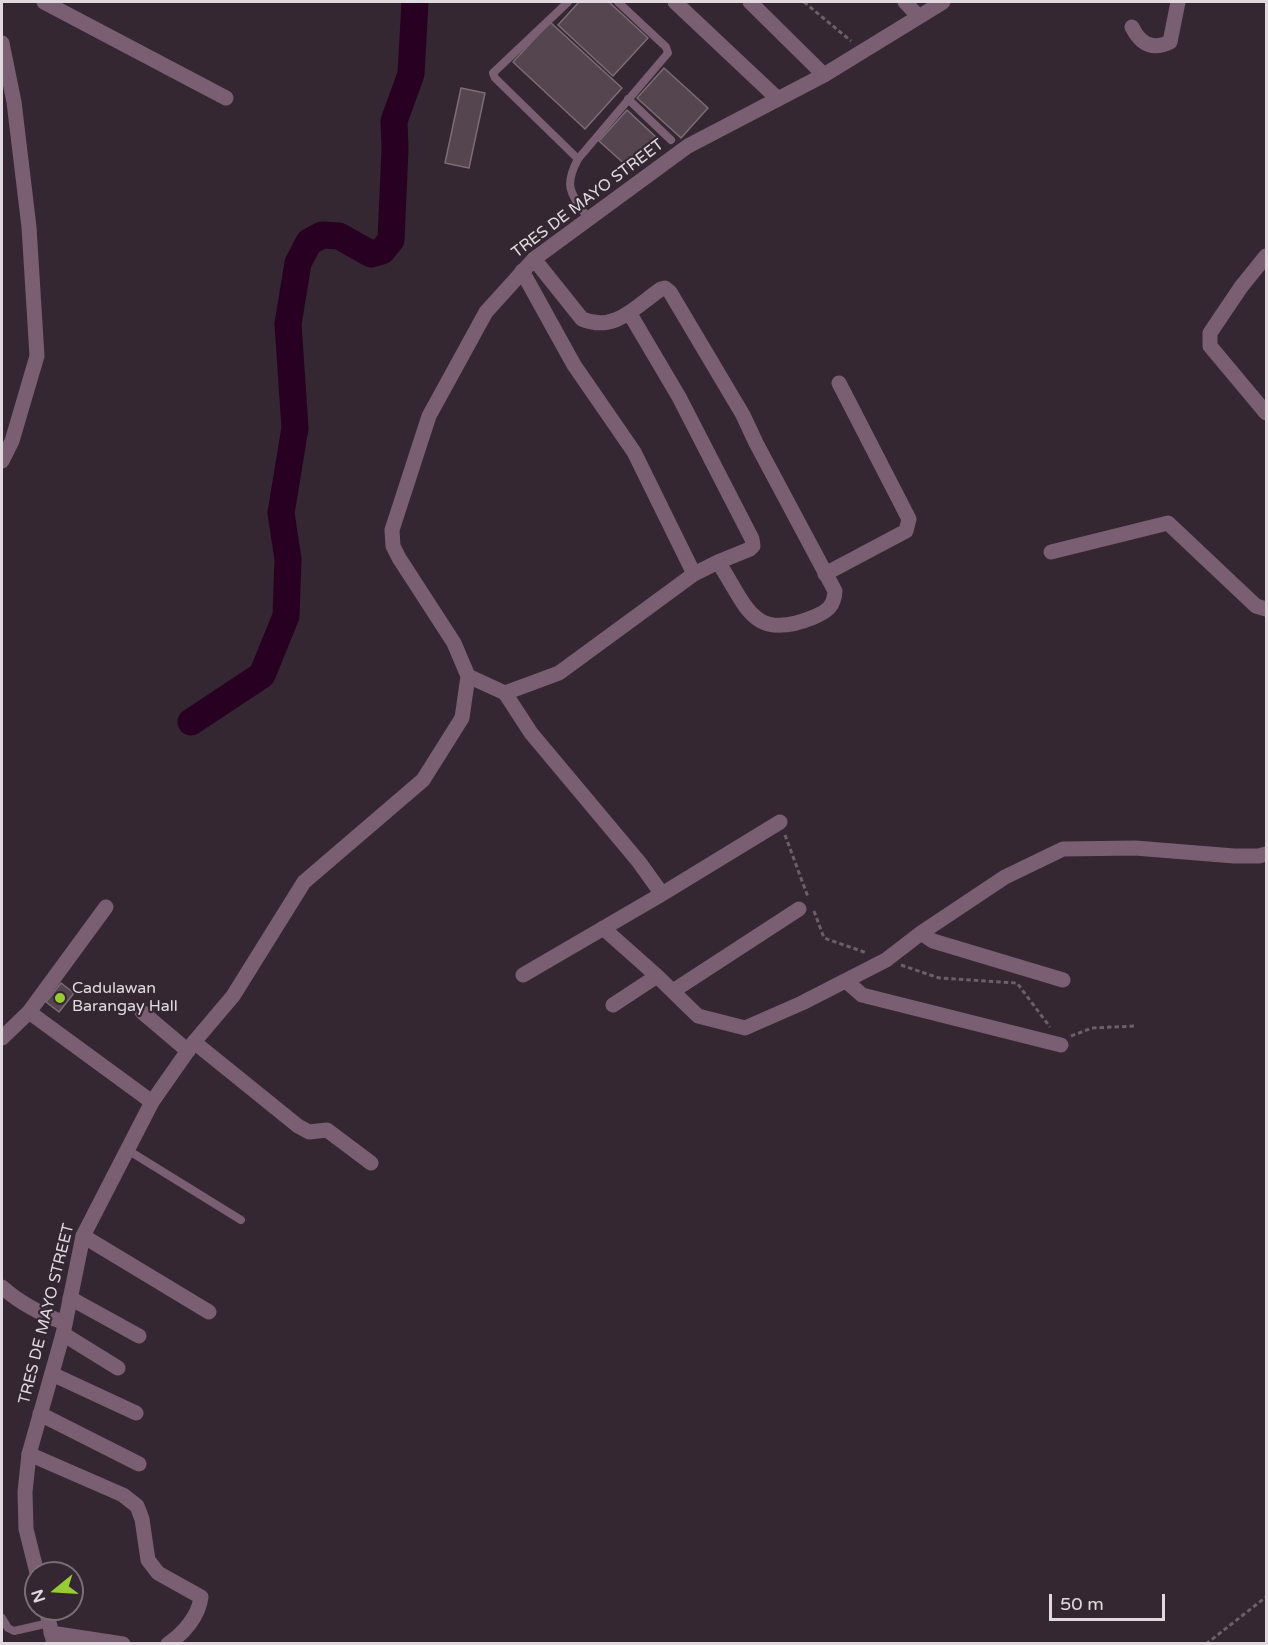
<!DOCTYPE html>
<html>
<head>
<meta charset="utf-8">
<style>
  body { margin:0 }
  #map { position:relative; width:1268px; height:1645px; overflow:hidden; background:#342731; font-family:"Varela Round",sans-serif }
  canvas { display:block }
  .frame { position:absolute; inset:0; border:3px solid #e2d9e0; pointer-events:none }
  .north { position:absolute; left:24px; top:1561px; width:60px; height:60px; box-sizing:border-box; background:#342731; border:2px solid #7a6e77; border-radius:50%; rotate:252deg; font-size:16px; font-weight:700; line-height:24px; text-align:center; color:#e2d9e0 }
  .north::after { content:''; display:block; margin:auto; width:21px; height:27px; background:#99cb35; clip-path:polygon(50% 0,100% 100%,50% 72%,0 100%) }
  .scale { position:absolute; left:1049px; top:1594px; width:116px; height:27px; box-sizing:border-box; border:3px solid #e2d9e0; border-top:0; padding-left:8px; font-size:18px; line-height:21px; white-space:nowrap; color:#e2d9e0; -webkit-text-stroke:4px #342731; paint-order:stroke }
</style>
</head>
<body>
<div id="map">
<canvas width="1268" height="1645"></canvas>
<div class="frame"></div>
<div class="north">N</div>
<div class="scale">50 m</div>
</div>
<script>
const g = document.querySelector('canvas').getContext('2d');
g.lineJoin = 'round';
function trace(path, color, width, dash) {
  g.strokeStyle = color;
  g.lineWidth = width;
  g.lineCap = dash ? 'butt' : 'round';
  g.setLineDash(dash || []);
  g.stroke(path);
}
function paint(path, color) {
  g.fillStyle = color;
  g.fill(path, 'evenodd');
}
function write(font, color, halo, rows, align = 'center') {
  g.font = font + ' "Varela Round",sans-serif';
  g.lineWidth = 4.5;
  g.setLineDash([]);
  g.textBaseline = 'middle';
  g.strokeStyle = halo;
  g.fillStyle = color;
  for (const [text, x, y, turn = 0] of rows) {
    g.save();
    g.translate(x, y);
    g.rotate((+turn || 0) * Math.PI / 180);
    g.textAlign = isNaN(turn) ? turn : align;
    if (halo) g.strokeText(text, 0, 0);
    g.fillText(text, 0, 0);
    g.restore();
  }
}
trace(new Path2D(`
  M191,722L262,675L286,616L288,559L281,513L295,428L288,324L298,263L309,242L322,235L339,236L371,254L382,251L391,240L395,149L394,121L411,74L415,2`), '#280021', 27);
const building = new Path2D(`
  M579,2H609L648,38L613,76L558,25Z
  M550,22L622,88L585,129L513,62Z
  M664,68L708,108L681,138L637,98Z
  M461,88L485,93L469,168L445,163Z
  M627,110L658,139L630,169L599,141Z
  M61,983L74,993L59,1012L46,1002Z`);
paint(building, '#54454f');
trace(building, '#7c6c77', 1.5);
trace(new Path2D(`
  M804,2L851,41
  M785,835L808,897
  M814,911L824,938L867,953
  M901,965L939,978L1017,983L1050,1027
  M1071,1036L1092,1028L1136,1026
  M1206,1644L1266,1597`), '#6b5f68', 3, [4.5, 3]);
trace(new Path2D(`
  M568,2L493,73L495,78L578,159
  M628,99L671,140
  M588,218C571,194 563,187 578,159L668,53L666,47L618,2
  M126,1149L241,1220
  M2,1618L8,1628L14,1631L49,1623`), '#7a5e72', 8);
trace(new Path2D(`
  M44,2L226,98
  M675,2L778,99
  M750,2L824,75
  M905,2L918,16
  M1132,27C1140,43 1151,51 1170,42L1178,2
  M1266,256L1241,287L1210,333V346L1266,413
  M522,271L574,365L634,452L694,574
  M630,314L679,397L752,539L753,546L750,549L718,562
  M1051,552L1168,523L1256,606L1266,609
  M825,574L906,531L909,519L839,383
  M468,676L505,693L531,733L639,862L662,894
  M505,693L559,673L694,574L718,562C747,605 751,643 814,617C828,611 834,606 835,591L756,443L743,415L670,292L665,288L661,289C636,306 615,333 582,319L534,259
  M603,928L657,976L698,1016L745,1028L802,1003L886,960L921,933L1005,877L1063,849L1135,848L1234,856H1259L1266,854
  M921,933L933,941L1063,980
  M523,975L662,894L780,822
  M846,981L862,995L1061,1045
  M673,991L799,909
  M613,1005L657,976
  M29,1012L152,1102
  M142,1012L188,1051
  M2,1038L29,1012L106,907
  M194,1042L298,1126L309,1132L327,1130L371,1163
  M83,1236L209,1312
  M2,1287C21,1304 41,1314 65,1323
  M70,1298L139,1336
  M63,1334L118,1368
  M52,1374L136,1413
  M40,1414L139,1464
  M29,1454L123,1495L137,1506L142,1519L148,1560L158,1573L201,1597C199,1616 183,1634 168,1644
  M51,1633L123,1644`), '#7a5e72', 15);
trace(new Path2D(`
  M2,43L14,102L29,227L37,356L12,441L2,461
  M37,1573L26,1529L25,1492L29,1454L63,1334L83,1236L152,1102L194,1042L233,996L304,882L423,780L462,718L468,676L454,643L399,558L393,546L392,530L429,416L486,312L534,259L688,146L824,75L943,2
  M46,1609L54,1644`), '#7a5e72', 15);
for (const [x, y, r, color] of [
  [60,998,6,"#99cb35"]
]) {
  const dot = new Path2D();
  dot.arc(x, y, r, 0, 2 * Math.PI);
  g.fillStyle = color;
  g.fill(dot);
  trace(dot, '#342731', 2);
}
write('16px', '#e2d9e0', '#342731', [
  ["TRES DE MAYO STREET",588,199,-37],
  ["TRES DE MAYO STREET",47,1314,-76]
]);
write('16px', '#e2d9e0', '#342731', [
  ["Cadulawan",72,989],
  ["Barangay Hall",72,1007]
], 'left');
</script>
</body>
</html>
